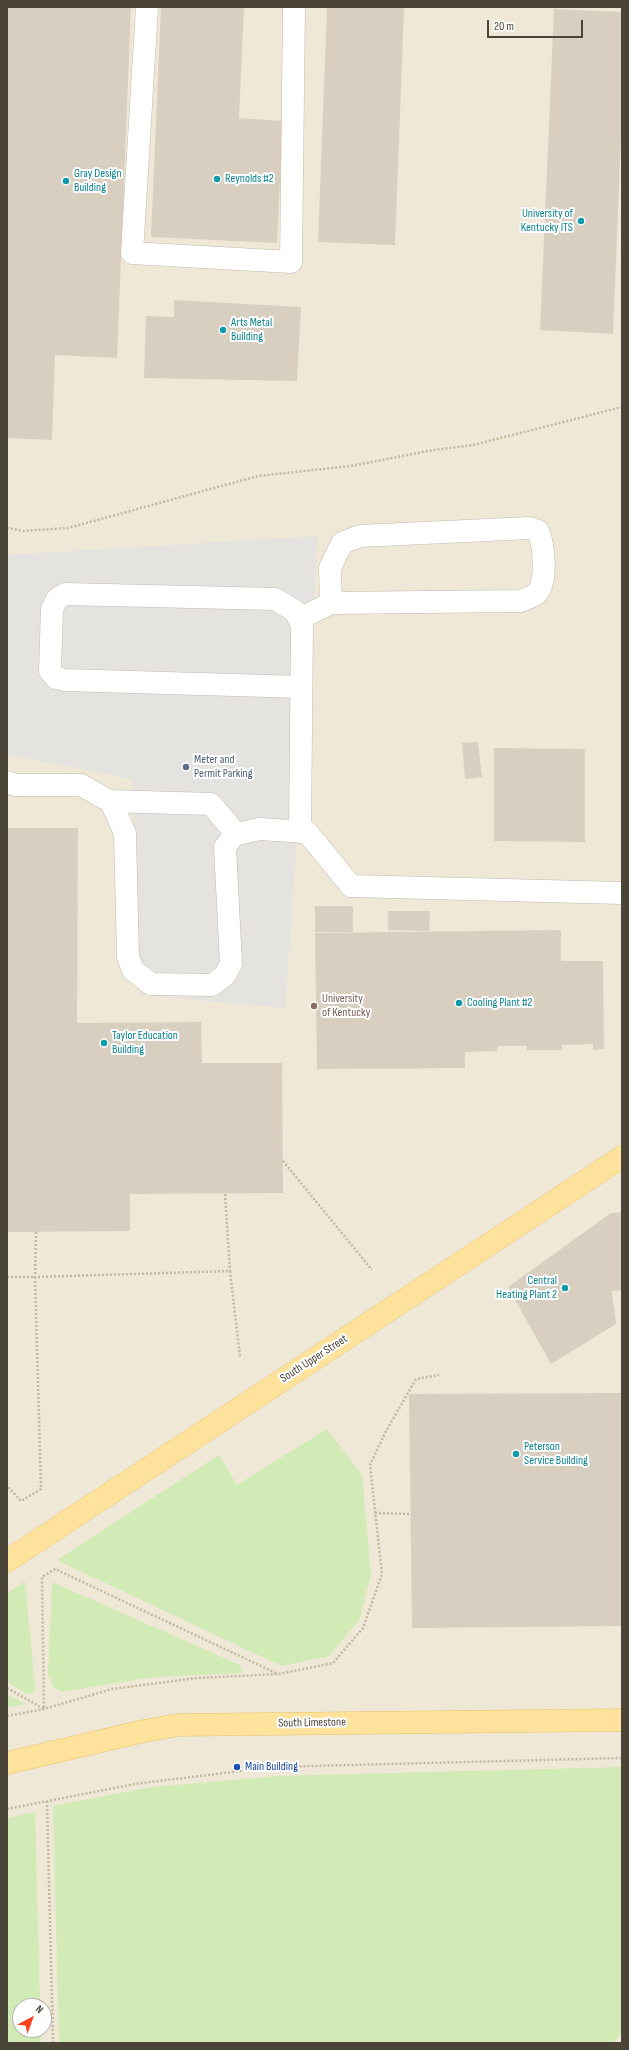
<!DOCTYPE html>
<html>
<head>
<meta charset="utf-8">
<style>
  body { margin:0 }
  #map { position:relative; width:629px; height:2050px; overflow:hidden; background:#f6f3ec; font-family:"Sofia Sans Condensed",sans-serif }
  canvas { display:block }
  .frame { position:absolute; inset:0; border:8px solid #4b4439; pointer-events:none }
  .north { position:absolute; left:12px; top:1998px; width:40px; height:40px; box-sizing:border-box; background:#fff; border:1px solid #b7b4b0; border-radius:50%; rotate:41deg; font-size:11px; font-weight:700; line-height:16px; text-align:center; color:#4b4439 }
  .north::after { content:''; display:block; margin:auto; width:14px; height:18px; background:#fc3f1d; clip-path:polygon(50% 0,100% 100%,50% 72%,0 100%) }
  .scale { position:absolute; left:487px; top:20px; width:96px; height:18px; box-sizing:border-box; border:2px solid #4b4439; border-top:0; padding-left:5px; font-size:12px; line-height:14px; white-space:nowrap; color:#4b4439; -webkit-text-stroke:3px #fff; paint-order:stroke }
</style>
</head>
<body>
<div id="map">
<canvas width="629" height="2050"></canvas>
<div class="frame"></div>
<div class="north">N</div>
<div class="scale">20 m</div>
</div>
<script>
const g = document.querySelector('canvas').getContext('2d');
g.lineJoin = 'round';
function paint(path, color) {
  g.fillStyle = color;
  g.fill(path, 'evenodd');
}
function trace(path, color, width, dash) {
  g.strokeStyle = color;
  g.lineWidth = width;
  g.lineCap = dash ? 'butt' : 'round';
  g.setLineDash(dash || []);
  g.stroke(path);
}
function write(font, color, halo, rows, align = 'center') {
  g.font = font + ' "Sofia Sans Condensed",sans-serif';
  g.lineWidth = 4;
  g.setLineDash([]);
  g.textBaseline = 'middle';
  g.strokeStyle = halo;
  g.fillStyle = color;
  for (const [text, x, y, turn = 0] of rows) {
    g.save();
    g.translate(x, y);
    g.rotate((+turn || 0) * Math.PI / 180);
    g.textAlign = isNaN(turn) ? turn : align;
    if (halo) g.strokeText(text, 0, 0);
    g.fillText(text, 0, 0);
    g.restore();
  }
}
paint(new Path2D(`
  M7,7H622V2043H7ZM20,2006H44V2030H20Z`), '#efe8d6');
paint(new Path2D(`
  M327,1429L362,1475L371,1574L360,1619L329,1656L281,1666L57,1560L219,1455L237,1485Z
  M25,1581L35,1687L33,1694H27L7,1682V1593Z
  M52,1582L240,1665L242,1673L154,1677L62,1692L54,1688L48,1676Z
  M7,1694L26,1704L7,1708Z
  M622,1767V2033L613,2043H59L53,1806L151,1787L279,1776Z
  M35,1812L40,2006H20V2030H41V2043H7V1818Z`), '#d2eab5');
paint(new Path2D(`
  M318,536L285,1008L141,995L132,779L7,755V555Z`), '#e5e3e0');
paint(new Path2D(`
  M7,7H131L117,358L55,355L52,440L7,438Z
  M161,7H244L239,118L283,121L277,243L151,237Z
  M327,7L404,8L395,245L318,242Z
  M554,9L622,12V112L613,334L540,330Z
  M174,300L301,307L297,381L144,378L146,316L174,317Z
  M478,742L482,777L465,779L462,743Z
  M494,748L585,749V842L494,841Z
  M7,828H78L77,1023L201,1022L202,1063H282L283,1193L130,1194V1231L7,1232Z
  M315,906H353V932H315Z
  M388,911H430L429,931L388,930Z
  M561,930V961H603L604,1049L593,1050V1044L562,1045V1050H527V1046H498L497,1051L465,1052V1068L317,1069L315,933Z
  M622,1212V1290L612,1291L616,1324L551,1364L508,1287L611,1213Z
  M622,1393V1626L412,1628L409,1394Z`), '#d8cfc1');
const minor = new Path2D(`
  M147,7L132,253L291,262L294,7
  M299,619L331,603L521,601C525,599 532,597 536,594C548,583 544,544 538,531L529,528L360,536L342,543L330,568L331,603
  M7,782L16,785H81L111,802L125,833L128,957L133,970L151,984L212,985L225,975L231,964L225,847L234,835L259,829L307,832L351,886L622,893
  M109,801L211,804L236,834
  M300,832L302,625L295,611L275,599L65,594L57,599L52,609L50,671L56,678L65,680L301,687`);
const major = new Path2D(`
  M7,1561L622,1157
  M7,1763L144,1731L178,1725L622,1720`);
trace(minor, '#c2bbae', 23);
trace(major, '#e6c16a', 23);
trace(new Path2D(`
  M7,528L23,531L68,528L258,476L351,466L433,450L473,445L622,407
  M283,1161L372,1270
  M225,1194L230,1271
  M36,1232L35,1277L230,1271L240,1357
  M7,1277H35L41,1489L21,1501L7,1486
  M375,1513L411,1514
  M7,1688L44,1709L42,1577L55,1569L278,1674
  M7,1716L44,1709L112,1689L197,1678L279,1674L333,1663L363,1628L382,1574L370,1465L386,1431L416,1379L439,1375
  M47,1801L53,2043
  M7,1809L135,1784L272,1767L622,1758`), '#c4b79f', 2.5, [2, 2]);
trace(minor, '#fff', 22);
trace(major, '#ffe39c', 22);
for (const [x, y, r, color] of [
  [217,179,4,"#0f9aa8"],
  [66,181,4,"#0f9aa8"],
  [581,221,4,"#0f9aa8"],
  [223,330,4,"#0f9aa8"],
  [186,767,4,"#5c6f8a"],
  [459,1003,4,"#0f9aa8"],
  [314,1006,4,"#8d6e63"],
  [104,1043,4,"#0f9aa8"],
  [565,1288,4,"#0f9aa8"],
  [516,1454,4,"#0f9aa8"],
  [237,1767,4,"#1a4fb4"]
]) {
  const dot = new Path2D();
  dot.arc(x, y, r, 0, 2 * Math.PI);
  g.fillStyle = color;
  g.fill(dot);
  trace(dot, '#fff', 1.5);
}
write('12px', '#0d838f', '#fff', [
  ["Gray Design",74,174],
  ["Building",74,188],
  ["Reynolds #2",225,179],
  ["University of",573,214,"right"],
  ["Kentucky ITS",573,228,"right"],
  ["Arts Metal",231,323],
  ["Building",231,337],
  ["Cooling Plant #2",467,1003],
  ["Taylor Education",112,1036],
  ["Building",112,1050],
  ["Central",557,1281,"right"],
  ["Heating Plant 2",557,1295,"right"],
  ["Peterson",524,1447],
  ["Service Building",524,1461]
], 'left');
write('12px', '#4e5e75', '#fff', [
  ["Meter and",194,760],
  ["Permit Parking",194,774]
], 'left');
write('12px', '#785e54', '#fff', [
  ["University",322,999],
  ["of Kentucky",322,1013]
], 'left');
write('12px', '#4b4439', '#fff', [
  ["South Upper Street",314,1359,-33],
  ["South Limestone",312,1723,-1]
]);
write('12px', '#164399', '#fff', [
  ["Main Building",245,1767]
], 'left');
</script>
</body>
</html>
